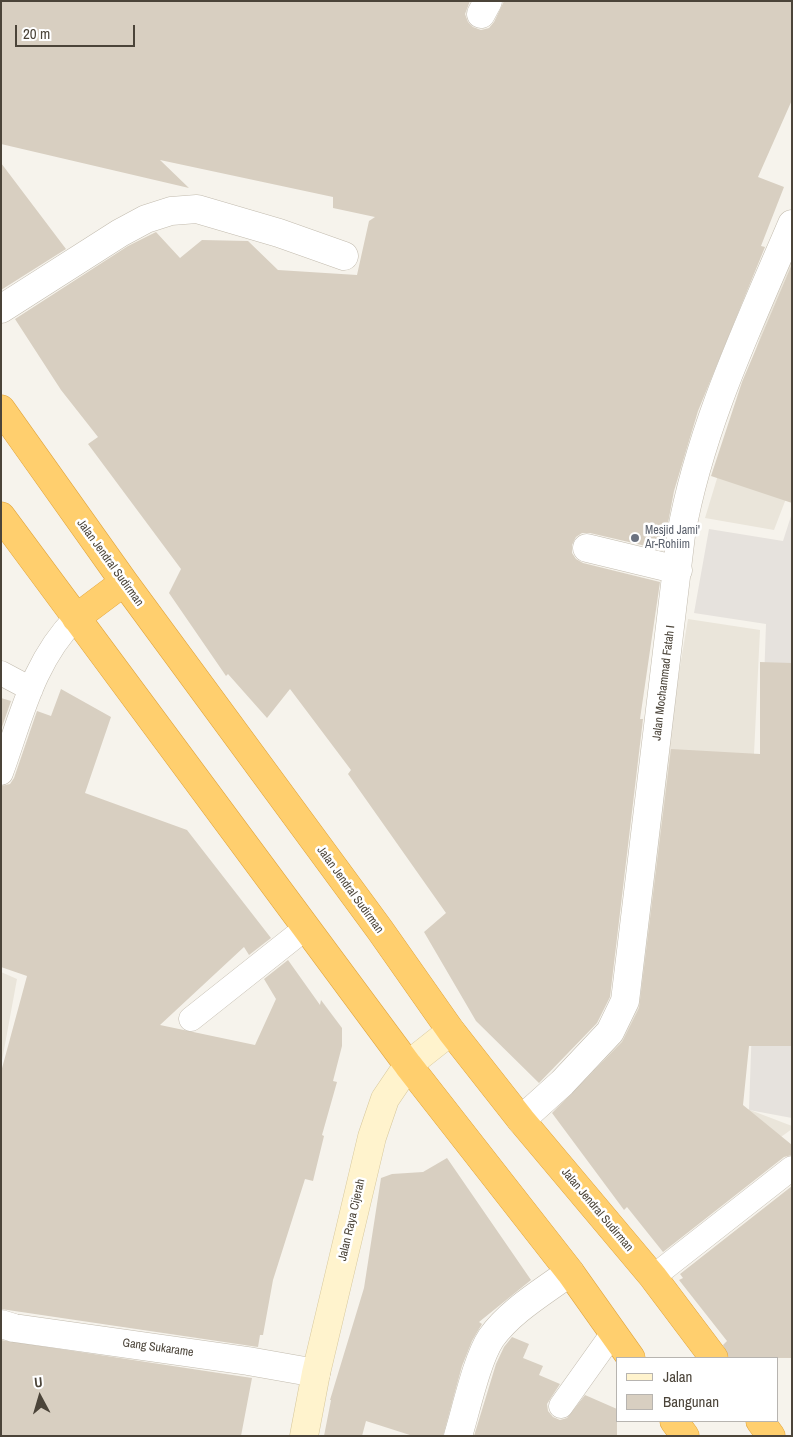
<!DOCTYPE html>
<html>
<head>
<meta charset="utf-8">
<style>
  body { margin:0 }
  #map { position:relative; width:793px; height:1437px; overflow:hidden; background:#f6f3ec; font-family:"Archivo Narrow",sans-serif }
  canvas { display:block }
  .frame { position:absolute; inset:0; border:2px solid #4b4439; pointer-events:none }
  .legend { position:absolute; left:616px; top:1357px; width:162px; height:65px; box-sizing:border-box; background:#fff; border:1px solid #b7b4b0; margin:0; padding:6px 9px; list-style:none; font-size:15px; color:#4b4439 }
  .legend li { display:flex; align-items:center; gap:10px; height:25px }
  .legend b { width:25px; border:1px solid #b7b4b0 }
  .north { position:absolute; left:15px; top:1372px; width:50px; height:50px; -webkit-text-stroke:4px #fff; paint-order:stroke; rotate:354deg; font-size:14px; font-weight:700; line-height:20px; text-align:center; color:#4b4439 }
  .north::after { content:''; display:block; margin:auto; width:18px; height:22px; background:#4b4439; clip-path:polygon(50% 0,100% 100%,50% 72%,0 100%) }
  .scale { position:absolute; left:15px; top:25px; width:120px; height:22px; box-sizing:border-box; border:2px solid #4b4439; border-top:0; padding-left:6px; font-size:15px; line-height:18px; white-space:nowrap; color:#4b4439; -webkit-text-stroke:4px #fff; paint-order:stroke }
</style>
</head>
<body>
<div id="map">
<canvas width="793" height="1437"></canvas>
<div class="frame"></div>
<ul class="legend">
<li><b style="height:6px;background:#fff3cd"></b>Jalan</li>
<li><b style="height:14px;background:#d8cfc1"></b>Bangunan</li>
</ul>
<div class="north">U</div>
<div class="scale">20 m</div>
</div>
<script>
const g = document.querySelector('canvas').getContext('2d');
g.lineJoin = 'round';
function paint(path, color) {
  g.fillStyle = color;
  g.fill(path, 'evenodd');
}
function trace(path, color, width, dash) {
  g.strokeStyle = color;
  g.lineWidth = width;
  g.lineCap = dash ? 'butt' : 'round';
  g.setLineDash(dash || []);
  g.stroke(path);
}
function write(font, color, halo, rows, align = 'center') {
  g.font = font + ' "Archivo Narrow",sans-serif';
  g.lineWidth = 5;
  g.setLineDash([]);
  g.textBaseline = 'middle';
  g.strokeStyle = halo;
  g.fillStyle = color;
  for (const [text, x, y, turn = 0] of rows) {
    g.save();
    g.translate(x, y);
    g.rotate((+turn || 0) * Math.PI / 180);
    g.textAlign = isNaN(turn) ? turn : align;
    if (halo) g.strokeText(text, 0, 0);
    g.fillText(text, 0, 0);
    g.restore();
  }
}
paint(new Path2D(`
  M786,251L792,253V483L774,530L705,518Z
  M688,619L760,630L737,1105L792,1126V1129L679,1210L592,1070L619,1031Z
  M1,972L17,979L1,1066Z`), '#eae5da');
paint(new Path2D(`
  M792,513V1118L749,1110L766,624L694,613L709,529L783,541Z`), '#e6e2dd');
paint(new Path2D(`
  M1,1H470L465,14L468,22L473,27L481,30L489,28L494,22L504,1H792V100L758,177L784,187L761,246L765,247L698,411L674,491L663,550L590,533H582L576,537L572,545V553L576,559L583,563L660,582L640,719H643L610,997L597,1023L539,1083L476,1021L424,932L446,913L348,774L351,770L290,689L267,718L228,674L226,676L169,593L181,569L88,444L98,437L61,390L15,319L128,246L156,232L180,258L202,240L248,241L278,270L357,275L369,221L375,217L333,208V197L160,160L189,188L1,144Z
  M1,163L66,249L1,290Z
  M792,264V503L711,476L742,382Z
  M760,662L792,663V1046H749L743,1105L792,1145V1155L784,1157L663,1252L627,1207L624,1210L552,1113L622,1042L639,1008L671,749L760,754Z
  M61,689L111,717L85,793L187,830L271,938L249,955L244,947L160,1025L255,1045L276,999L264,979L288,960L320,1005L321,1000L342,1028V1046L333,1081L337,1082L322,1135L324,1136L313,1181L305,1179L273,1280L263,1335H260L258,1347L1,1309V1072L27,976L1,967V786L10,784L14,778L37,711L51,716Z
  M1,698L11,701L1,730Z
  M447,1158L531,1280L479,1322L482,1324L472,1341L462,1366L443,1436H413L366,1421L362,1436H324L331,1400H330L364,1288L381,1178L392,1174L423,1172Z
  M792,1186V1358H729L723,1345L727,1341L679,1280L683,1278L680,1274Z
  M512,1337L529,1344L523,1358L543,1366L539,1375L560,1384L547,1404L548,1411L553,1417L560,1420L567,1418L585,1395L617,1409V1436H474L496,1364L504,1347Z
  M1,1340L252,1378L241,1436H1Z`), '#d8cfc1');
const lane = new Path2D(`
  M1,673L31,689
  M1,773C21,718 33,661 76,618
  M191,1019L307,927
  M653,1277L792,1168
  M561,1406L613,1333`);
const street = new Path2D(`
  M481,14L488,1
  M1,309L120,233L146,219L171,211L197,209L279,233L344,256
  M587,548L678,570
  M521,1120L562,1083L610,1032L625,1001L681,535C700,427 749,325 792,224
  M1,1324L14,1328L248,1361L316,1373
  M458,1436C466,1410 477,1359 491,1338C510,1311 543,1292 570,1272`);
const secondary = new Path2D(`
  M304,1436L316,1373L372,1137L385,1099L408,1065L451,1031`);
const highway = new Path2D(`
  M1,409L124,582L380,930L451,1031L521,1120L653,1277L714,1358
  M1,516L408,1065L570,1272L631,1358
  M76,618L124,582
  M674,1421L685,1436
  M760,1421L771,1436`);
trace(lane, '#c2bbae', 25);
trace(street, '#c2bbae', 29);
trace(secondary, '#d6c79b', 29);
trace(highway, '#e0a43c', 29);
trace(lane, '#fff', 24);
trace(street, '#fff', 28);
trace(secondary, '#fff3cd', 28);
trace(highway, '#ffcf6e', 28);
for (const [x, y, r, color] of [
  [635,538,5,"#6b7280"]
]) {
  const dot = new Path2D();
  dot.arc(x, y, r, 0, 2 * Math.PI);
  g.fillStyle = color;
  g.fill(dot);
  trace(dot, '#fff', 2);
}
write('12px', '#5b616d', '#fff', [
  ["Mesjid Jami'",645,531],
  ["Ar-Rohiim",645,545]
], 'left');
write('12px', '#4b4439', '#fff', [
  ["Jalan Jendral Sudirman",110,563,54],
  ["Jalan Mochammad Fatah I",664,683,-83],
  ["Jalan Jendral Sudirman",350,890,54],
  ["Jalan Jendral Sudirman",597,1210,50],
  ["Jalan Raya Cijerah",352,1220,-77],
  ["Gang Sukarame",158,1348,8]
]);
</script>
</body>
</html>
